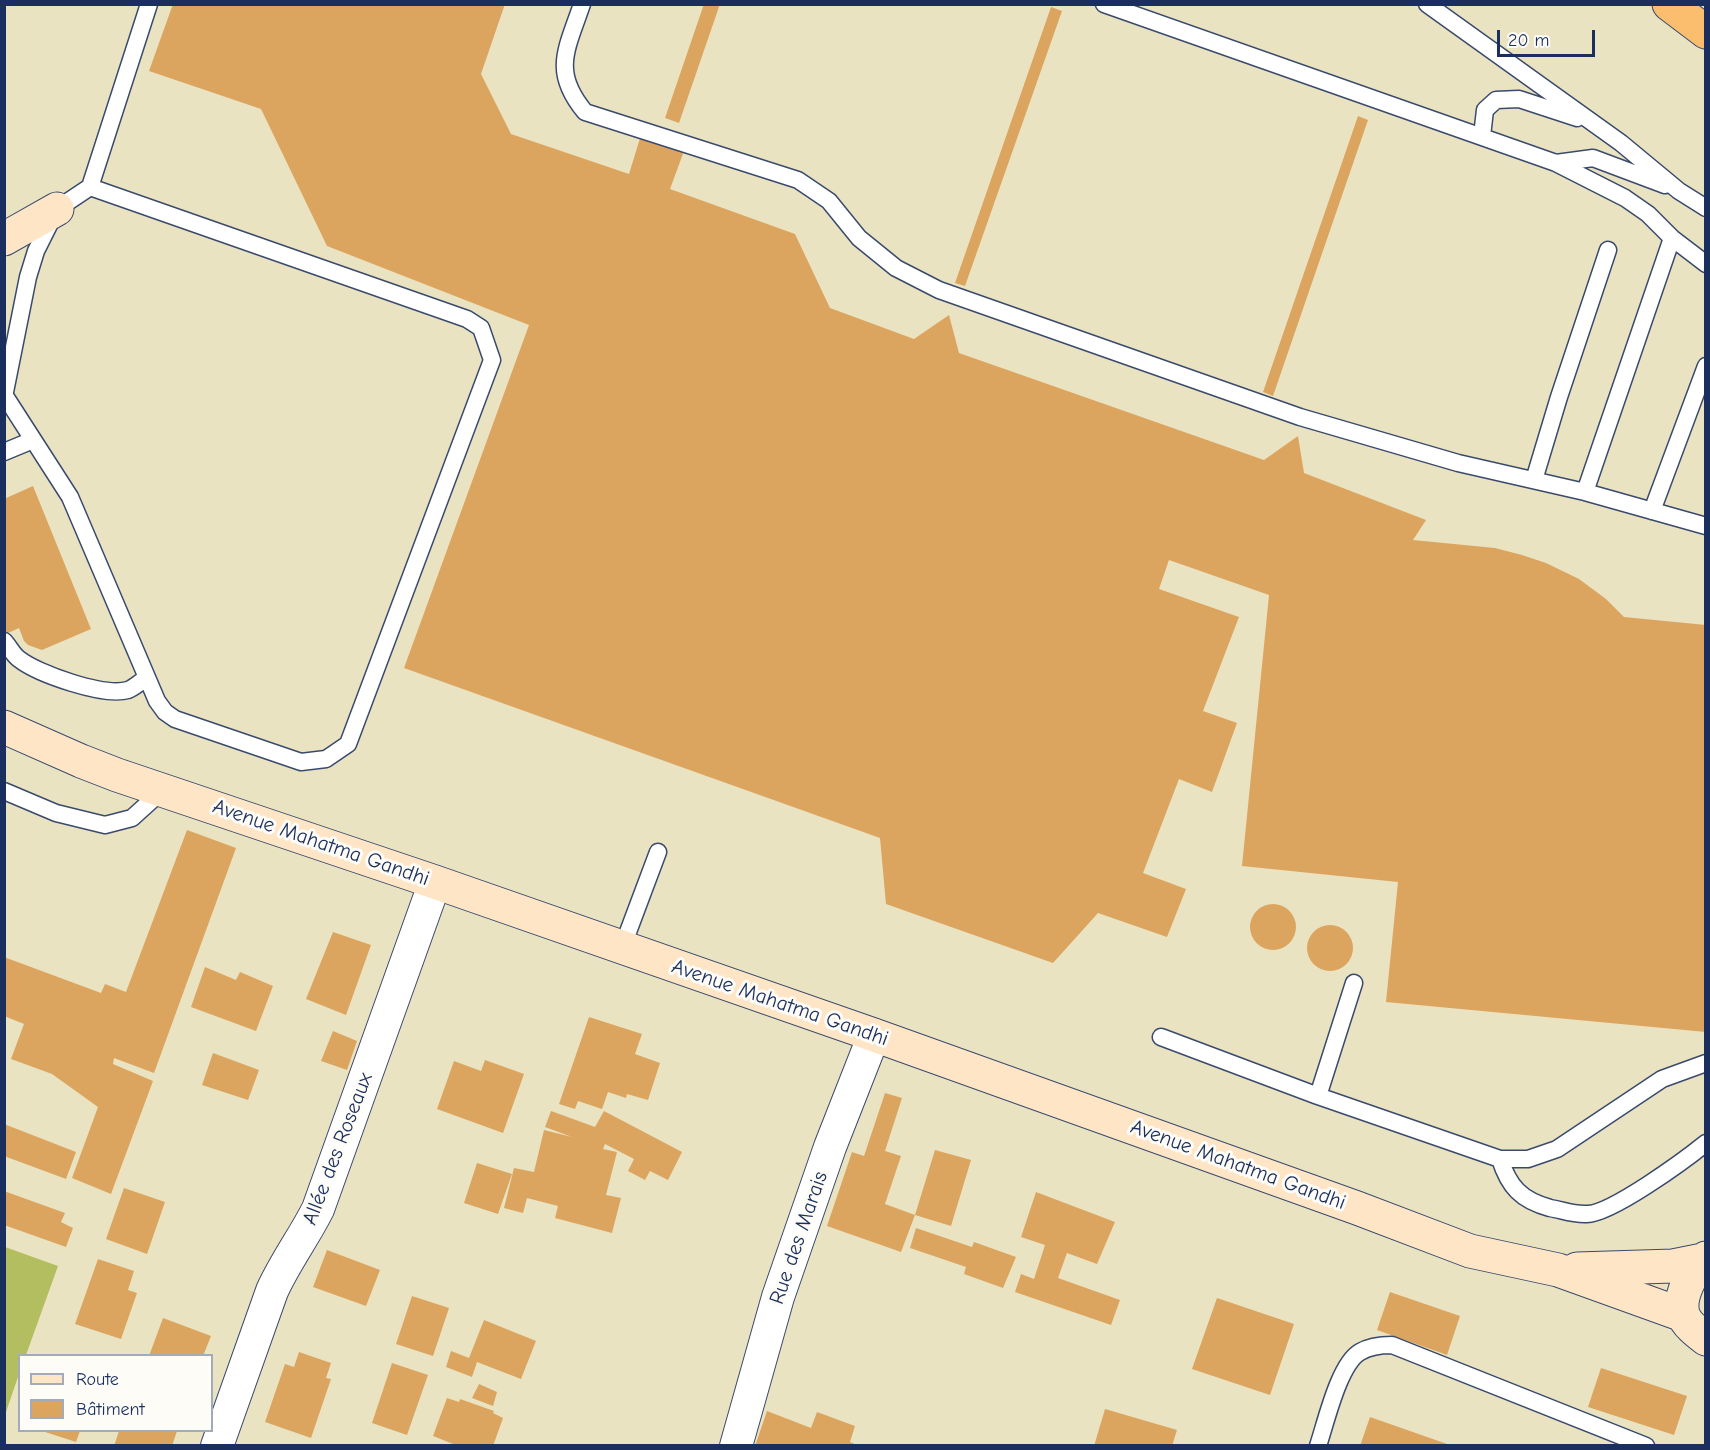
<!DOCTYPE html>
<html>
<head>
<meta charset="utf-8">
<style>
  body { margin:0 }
  #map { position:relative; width:1710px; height:1450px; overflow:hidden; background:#e9e3c2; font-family:"Comic Neue",sans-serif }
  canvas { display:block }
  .frame { position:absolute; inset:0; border:6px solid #1b2f5e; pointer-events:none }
  .legend { position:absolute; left:18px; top:1354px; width:195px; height:78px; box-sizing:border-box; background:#fdfcf7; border:2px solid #a3aaba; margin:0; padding:8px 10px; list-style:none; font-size:18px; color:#1b2f5e }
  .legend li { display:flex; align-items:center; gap:12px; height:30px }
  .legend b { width:30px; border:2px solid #a3aaba }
  .scale { position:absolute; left:1497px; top:30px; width:98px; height:27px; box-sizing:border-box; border:3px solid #1b2f5e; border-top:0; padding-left:8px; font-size:18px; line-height:21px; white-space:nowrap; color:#1b2f5e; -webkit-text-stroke:4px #fdfcf7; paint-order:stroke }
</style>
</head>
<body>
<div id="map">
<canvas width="1710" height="1450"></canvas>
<div class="frame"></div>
<ul class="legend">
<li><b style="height:8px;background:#fde5c5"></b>Route</li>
<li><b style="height:16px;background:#dca55f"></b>Bâtiment</li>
</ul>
<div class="scale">20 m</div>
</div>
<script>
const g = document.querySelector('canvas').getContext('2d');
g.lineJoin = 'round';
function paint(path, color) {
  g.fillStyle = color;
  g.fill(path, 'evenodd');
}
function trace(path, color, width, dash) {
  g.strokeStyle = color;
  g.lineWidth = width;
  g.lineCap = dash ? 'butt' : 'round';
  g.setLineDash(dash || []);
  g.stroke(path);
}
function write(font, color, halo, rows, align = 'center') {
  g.font = font + ' "Comic Neue",sans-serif';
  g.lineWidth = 6;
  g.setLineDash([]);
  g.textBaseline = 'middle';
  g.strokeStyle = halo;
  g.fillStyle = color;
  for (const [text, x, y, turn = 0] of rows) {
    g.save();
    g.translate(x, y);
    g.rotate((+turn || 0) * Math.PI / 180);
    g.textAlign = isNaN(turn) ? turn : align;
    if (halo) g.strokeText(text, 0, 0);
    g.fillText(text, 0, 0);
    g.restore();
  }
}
paint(new Path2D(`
  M5,1247L58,1266L26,1355L20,1356L19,1374L5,1415Z`), '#b2be5f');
paint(new Path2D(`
  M173,4H505L481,74L511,134L629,174L641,135L684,151L670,189L795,234L830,308L914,339L949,315L959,353L1264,460L1298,436L1304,473L1426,520L1413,540L1495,548L1522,555L1546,563L1579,579L1606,599L1624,617L1706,625V1032L1386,1002L1398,882L1242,866L1269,595L1169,560L1159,589L1239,617L1203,711L1237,723L1212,792L1179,779L1143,873L1186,889L1167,937L1098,913L1053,963L886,904L880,838L404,668L529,325L327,246L261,109L149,71Z
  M704,4H720L679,123L665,118Z
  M1051,7L1062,11L965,286L955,283Z
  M1358,116L1368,120L1273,396L1263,392Z
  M33,486L91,629L42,650L28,645L24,641L19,628L4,635V499Z
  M187,830L236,848L154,1073L114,1058L113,1064L153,1081L111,1194L72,1178L98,1107L52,1074L11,1059L24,1024L4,1016V957L101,993L105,984L126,992Z
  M1250 927a23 23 0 1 1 46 0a23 23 0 1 1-46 0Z
  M1307 948a23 23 0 1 1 46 0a23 23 0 1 1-46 0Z
  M333,932L371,945L346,1015L306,999Z
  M205,967L236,980L240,972L273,986L256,1031L191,1007Z
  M589,1017L642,1034L635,1054L660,1063L648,1100L627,1094L626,1098L608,1092L602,1109L578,1101L575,1109L559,1104Z
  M333,1031L357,1041L347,1070L321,1061Z
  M213,1053L259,1070L248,1100L202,1085Z
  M485,1060L524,1074L503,1133L437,1109L454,1061L481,1071Z
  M885,1093L902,1098L885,1151L901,1156L885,1204L915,1215L901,1252L827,1226L852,1152L864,1156Z
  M551,1111L595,1127L604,1111L682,1152L668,1180L650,1171L645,1180L628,1171L634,1159L605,1144L603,1149L617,1152L606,1195L621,1198L612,1233L555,1218L558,1206L527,1198L523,1213L504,1208L514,1168L534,1172L544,1130L572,1137L545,1127Z
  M4,1124L76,1152L66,1179L4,1156Z
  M935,1150L971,1160L951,1226L915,1215Z
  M477,1163L512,1174L498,1214L464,1203Z
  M124,1188L165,1202L147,1254L106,1239Z
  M4,1191L65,1213L61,1222L73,1228L66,1247L4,1225Z
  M1036,1192L1115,1222L1097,1264L1067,1253L1058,1278L1120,1300L1111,1325L1015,1292L1021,1274L1034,1279L1045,1245L1021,1237Z
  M916,1228L972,1247L974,1242L1016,1257L1003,1288L964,1274L966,1267L910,1248Z
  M327,1250L380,1270L366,1306L313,1287Z
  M98,1259L134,1271L128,1290L137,1293L121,1339L75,1324Z
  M1390,1292L1460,1316L1447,1355L1377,1330Z
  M412,1296L449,1308L433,1356L396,1344Z
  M1217,1298L1294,1324L1270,1395L1192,1369Z
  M163,1318L211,1336L203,1356H149Z
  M484,1320L536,1341L521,1379L477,1362L472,1377L446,1367L451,1351L469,1358Z
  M299,1352L331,1363L326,1378L331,1379L311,1438L265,1422L285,1364L294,1367Z
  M392,1363L428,1375L407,1435L372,1423Z
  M1601,1368L1687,1396L1674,1435L1588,1407Z
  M479,1384L497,1392L493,1406L472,1398Z
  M447,1398L459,1402L460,1399L494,1411L493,1413L503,1418L493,1446H458L433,1436Z
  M1105,1409L1177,1430L1172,1446H1094Z
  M767,1411L811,1428L817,1412L855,1426L850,1442L859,1446H755Z
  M1370,1417L1450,1445V1446H1360Z
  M42,1431H80L76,1442Z
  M119,1431H177L172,1446H114Z`), '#dca55f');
const service = new Path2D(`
  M582,4C567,49 551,71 585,112L798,180L829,201L859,238L896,268L939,290L1300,417L1458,463L1585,492L1672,238
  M1104,4L1556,163L1625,198L1648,214L1672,238L1706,264
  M1427,4L1621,143L1679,191L1706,208
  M1482,136L1485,110L1496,100L1519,99L1577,118
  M1556,163L1593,158L1665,185
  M5,396L70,497L157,701L165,712L175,719L301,762L326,759L348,744L492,360L481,328L467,319L90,187
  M4,397L28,277L36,251L57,209L90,187L149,4
  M4,452L33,440
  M1534,480L1559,397L1608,250
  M1585,492L1706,526
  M1652,511L1706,366
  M4,641C9,646 13,655 19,659C38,674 104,697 128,690C134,688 141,681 147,678
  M4,791L56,813L105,825L132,818L164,789
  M622,948L658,852
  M1161,1037L1318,1096L1500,1159H1528L1557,1149L1662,1079L1706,1063
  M1318,1096L1354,983
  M1500,1159C1509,1187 1521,1200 1550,1208C1562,1210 1574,1215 1587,1214C1611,1214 1685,1160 1706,1143
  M1318,1446C1326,1422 1339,1364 1360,1352C1370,1346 1380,1345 1392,1345L1646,1446`);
const minor = new Path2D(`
  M217,1446L272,1291C285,1262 304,1237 318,1209L435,882
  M736,1446L778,1297L830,1147L874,1035`);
const secondary = new Path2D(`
  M4,239L57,209
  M4,727L81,761L117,775L435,882L874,1035L1357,1208L1470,1251L1558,1270L1683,1315
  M1706,1258C1693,1269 1678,1296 1683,1314C1686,1324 1698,1333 1706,1339
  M1577,1269L1673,1266L1703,1260`);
const trunk = new Path2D(`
  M1669,4L1706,32`);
trace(service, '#3a4a6d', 19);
trace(minor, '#3a4a6d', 34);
trace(secondary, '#3a4a6d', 35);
trace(trunk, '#3a4a6d', 35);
trace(service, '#fff', 16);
trace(minor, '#fff', 32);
trace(secondary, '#fde5c5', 33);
trace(trunk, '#fabe6e', 33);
write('21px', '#1b2f5e', '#fdfcf7', [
  ["Avenue Mahatma Gandhi",321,843,19],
  ["Avenue Mahatma Gandhi",780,1003,19],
  ["Allée des Roseaux",338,1149,-69],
  ["Avenue Mahatma Gandhi",1238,1165,20],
  ["Rue des Marais",799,1238,-71]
]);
</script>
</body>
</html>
